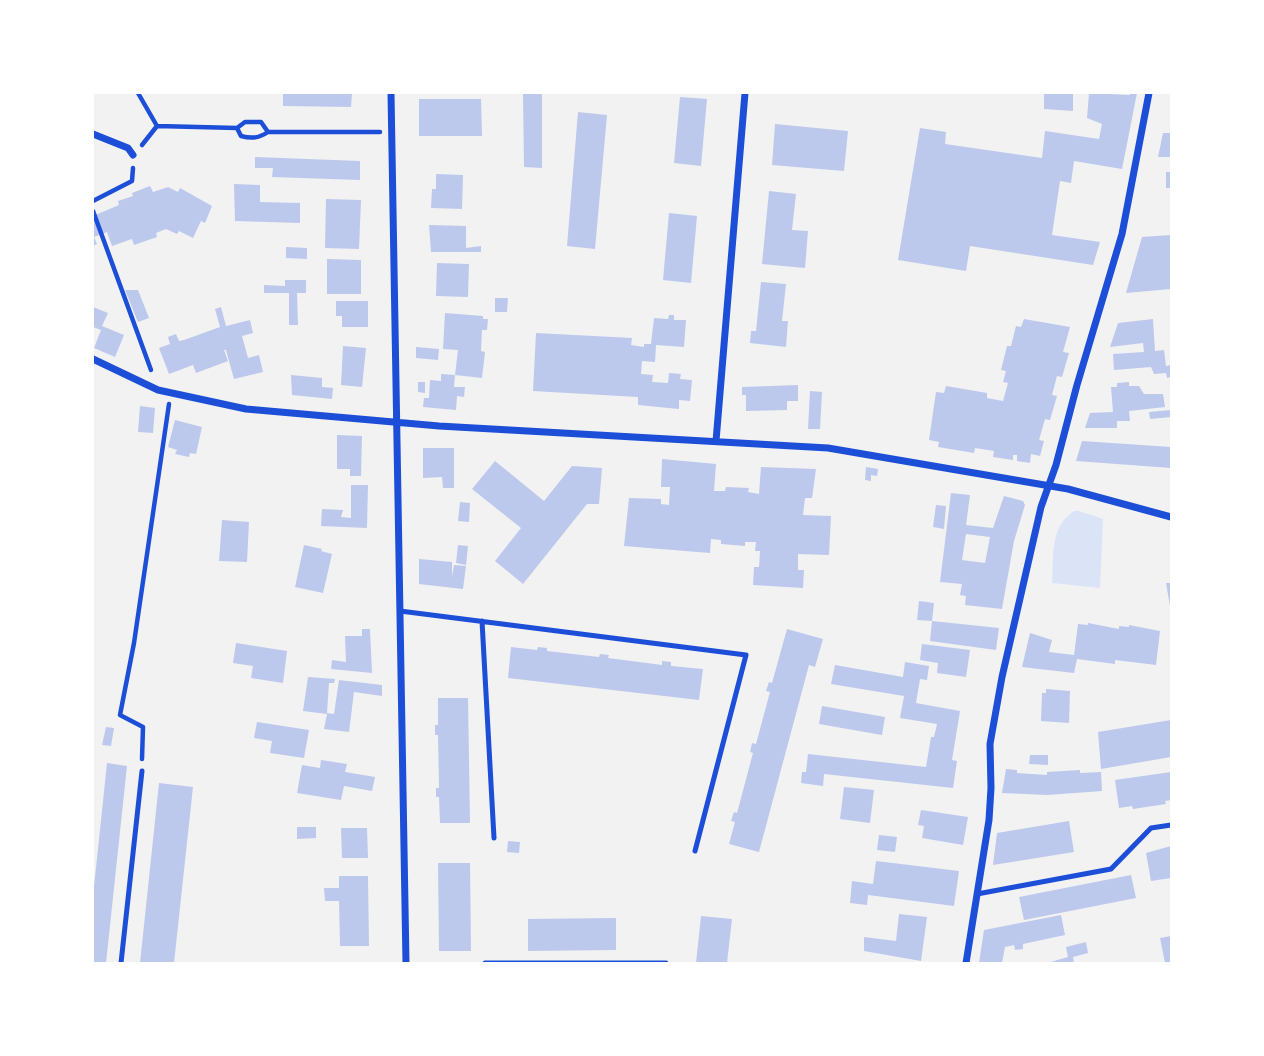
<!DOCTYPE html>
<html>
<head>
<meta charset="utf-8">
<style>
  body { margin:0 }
  #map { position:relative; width:1264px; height:1056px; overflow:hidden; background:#f2f2f2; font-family:"Archivo Narrow",sans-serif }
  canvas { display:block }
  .frame { position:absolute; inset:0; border:94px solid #fff; pointer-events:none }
</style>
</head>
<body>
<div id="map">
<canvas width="1264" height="1056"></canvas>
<div class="frame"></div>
</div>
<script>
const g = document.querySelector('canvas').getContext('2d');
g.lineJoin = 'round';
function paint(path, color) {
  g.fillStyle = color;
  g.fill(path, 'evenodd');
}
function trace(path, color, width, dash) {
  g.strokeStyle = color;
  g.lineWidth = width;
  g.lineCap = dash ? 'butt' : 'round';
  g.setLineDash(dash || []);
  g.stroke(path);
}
paint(new Path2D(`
  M1074,511H1079L1103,519L1100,588L1052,583C1054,558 1049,527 1074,511Z`), '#dbe4f7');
paint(new Path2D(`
  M283,93H352L351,107L283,106Z
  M523,93H542V168L524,167Z
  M1044,93L1073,94V111L1044,109Z
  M1089,93L1130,95V93H1137L1122,169L1074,161L1071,183L1060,181L1052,235L1100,242L1093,265L970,246L966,271L898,260L920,128L946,132L945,144L1042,158L1045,131L1099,139L1102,124L1087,118Z
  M680,97L707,99L701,166L674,163Z
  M419,99H481L482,136H419Z
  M578,112L607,115L595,249L567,246Z
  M775,124L848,131L844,171L772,165Z
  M1163,133H1171V157H1158Z
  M255,157L360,161V180L272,177L273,168H255Z
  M1166,172H1171V188H1166Z
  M436,174L463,175L462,209L431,208L432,189H436Z
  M234,184L260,185V202L300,203V223L235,221Z
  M150,186L153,192L168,187L178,192L180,188L212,206L205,223L201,221L193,238L179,231L177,234L166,229L156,233L157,237L134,245L132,239L112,246L107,232L94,237L97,244L93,246V216L119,205L118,201L133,196L132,193Z
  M769,191L796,194L792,230L808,231L805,268L762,264Z
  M326,199L361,200L359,249L325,248Z
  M669,213L697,216L691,283L663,280Z
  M429,225L466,226V248L481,246V252H431Z
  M1171,235V289L1126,293L1142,237Z
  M286,247L307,248V259L286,258Z
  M327,259L361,260V294H327Z
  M437,263L469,264L468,297L436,296Z
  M285,280H306V293H297L298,325H289V293H264V285L285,286Z
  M761,282L786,284L782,321H788L786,347L750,343L751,331H756Z
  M125,290H138L149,318L138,322Z
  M495,298H508L507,312H495Z
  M336,301H368V327H342V316H336Z
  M93,307L108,313L102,326L124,335L115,357L94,348L101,330L93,327Z
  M221,307L226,326L250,320L253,333L242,336L248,358L259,355L263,372L234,379L226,350H224L228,361L196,373L193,365L169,374L159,348L170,344L168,337L176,334L179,341L184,340L220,327L215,309Z
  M445,313L483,316V319H488L487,330H482L481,351L485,352L482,378L455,375L458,350L443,349Z
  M669,315H674V320H686L684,347L656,345L655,362L642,361L641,374L653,375L652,382L668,383L669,373L681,374L680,379L692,380L690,401L679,400V409L638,405V397L533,391L536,333L632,338L631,345L644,347V344H651L654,318L668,319Z
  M1024,319L1070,327L1063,352L1069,353L1062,377L1057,376L1052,395L1057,396L1050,420L1045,419L1039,440L1044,441L1040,456L1031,454L1030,463L1017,461V455H1013V460L993,457L994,451L975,448L974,453L938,447L939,442L929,440L936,392L944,393L946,386L987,393V398L1003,401L1008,383L1003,382L1006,371L1001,370L1007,346H1011L1016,326L1021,327Z
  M1153,319L1155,351L1164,350L1166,366L1171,365V377L1167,378L1166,373L1154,374L1151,367L1114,370L1113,354L1144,352L1143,343L1110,347L1118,323Z
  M343,346L366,348L362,387L341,385Z
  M416,347L439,349L438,360L416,358Z
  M441,374L455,375L454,387H465L464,397L457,396L456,410L423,407L424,398H429L430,380L441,381Z
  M291,375L322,378V387L333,388L332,399L292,395Z
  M418,382H425V393L418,392Z
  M1129,382V386H1139L1144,394H1163L1165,407L1129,411L1130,421H1117V428H1085L1090,413L1113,412L1111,387H1117V383Z
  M798,385V401H787V410L746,411V395H742V387Z
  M810,391L822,392L820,429H808Z
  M140,406L155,408L153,433L138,432Z
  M1171,410V417L1150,419L1149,412Z
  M175,420L202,427L196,454L190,453L189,457L175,454L177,450L168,447Z
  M337,435L362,436L361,476H350V469H337Z
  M1082,441L1171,447V468L1076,461Z
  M423,448H454V488H443L442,477L423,478Z
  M662,459L716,464L714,491H725L726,487L749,488L748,492L759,494L761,467L816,469L812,498H805L803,515L831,516L829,555L798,554V570H804L803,588L753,585L754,567H759L760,551H755L756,542H745V546L721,544V540L711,539L710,553L624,546L629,498L661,499V504L669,505L670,487H661Z
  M495,461L544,501L572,466L602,468L599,504H587L523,584L495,561L521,528L472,489Z
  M866,467L878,469L877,476L871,475V481L865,480Z
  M351,485H368L367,528L321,526L322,509L343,510L341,517L351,518Z
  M951,493L970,495L966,525L993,528L1004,496L1023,501L1025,505L1014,541L1002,609L965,605L966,596L960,595L962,584L940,582ZM966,534L990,537L985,563L962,560Z
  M460,502L470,503L469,522L458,521Z
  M936,505L946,506L944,529L933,527Z
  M222,520L249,522L247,562L219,561Z
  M304,545L322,549L321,551L332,554L323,593L295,587Z
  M458,545L468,546L466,565L456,563Z
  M419,559L452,562V577L454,565L466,566L463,589L419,584Z
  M1166,583H1171V606H1170Z
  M919,601L934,603L932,621L999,628L996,650L930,641L932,621L917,620Z
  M1088,623L1119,629V626L1129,627V625L1160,631L1156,665L1115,660V664L1077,659L1074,673L1022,667L1030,633L1052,640L1049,652L1074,655L1078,624L1088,625Z
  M362,629H370L372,673L331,669L332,660L346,662L345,636H362Z
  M787,629L823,639L815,667L809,665L759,852L729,844L735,822L731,821L734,812L737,813L753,753L750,752L752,743L756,744L770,692L766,691L769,682L772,683Z
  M236,643L287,651L283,683L251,678L253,666L233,663Z
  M922,644L970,650L966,677L937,673L938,663L920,660Z
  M511,647L537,650L538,647L547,648V651L599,657L600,654L609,655L608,658L662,665V661L671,662V666L703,669L699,700L508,678Z
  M905,662L929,666L927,680L920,679L916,703L960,711L952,760L957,761L953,788L824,774L823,786L801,783L802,772H806L808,754L926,767L931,737H934L937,724L900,718L904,696L831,684L835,665L903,677Z
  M308,677L335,679L334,683H329L327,713L334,714L339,680L382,685V696L354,692L349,732L324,729L327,714L303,711Z
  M1046,689L1070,691L1069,723L1041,721L1042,693H1046Z
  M438,698H468L470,823H440L439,797H436V788H439L438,735H435V725H438Z
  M822,706L885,717L882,735L819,724Z
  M1171,720V757L1101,769L1098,732Z
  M257,722L309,730L304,758L270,753L272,741L254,738Z
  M106,727L114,728L111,746L102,745Z
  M1030,755H1048V765L1029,764Z
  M321,760L347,764L345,772L375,777L372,791L344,786L341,800L297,793L302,765L320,768Z
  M107,763L127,766L106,963H93V896Z
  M1006,769L1017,770V773L1047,775V772L1080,770V773L1101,772L1102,791L1047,795L1002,793Z
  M1171,772V800L1165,801L1166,804L1133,809L1132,806L1119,808L1115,780Z
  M159,783L193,787L174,963H140Z
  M844,787L874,790L870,823L840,819Z
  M921,810L968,817L963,845L922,838L924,826L918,825Z
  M1069,821L1074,852L993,865L997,833Z
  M297,827H316V838L297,839Z
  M341,828H367L368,858H342Z
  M879,835L897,837L895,852L877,850Z
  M508,841L520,842L519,853L507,852Z
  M1171,846V878L1151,881L1146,853Z
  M876,861L959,871L954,906L868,895L867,905L850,903L852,881L873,884Z
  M438,863H470L471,951H439Z
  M1131,875L1136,898L1024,920L1019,897Z
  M339,876H368L369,946H340L339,901H325L324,888H339Z
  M899,914L927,917L921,961L864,951V937L896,941Z
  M1061,915L1065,935L1023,944V949L1015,950L1014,945L1005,947L1002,963H979L984,930Z
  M701,916L732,919L727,963H696Z
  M616,918V950L528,951V919Z
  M1171,936V963H1165L1160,938Z
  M1086,942L1088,953L1073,957L1074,963H1047L1068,957L1066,947Z`), '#bdc9ec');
trace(new Path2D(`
  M138,93L157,126
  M157,126L237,128L241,136C252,139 259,138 268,132H380
  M237,128L245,122H261L268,132
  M142,145L157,126
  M93,201L132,181L133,168
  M93,211L151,370
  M142,759L143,727L120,715L134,643L169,404`), '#1d4ed8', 4.5);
trace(new Path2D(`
  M400,611L746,655L695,851
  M482,621L494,838
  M977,894L1111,869L1151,828L1171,825
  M121,963L142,771
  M485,963H666`), '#1d4ed8', 5);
trace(new Path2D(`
  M391,93L406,963
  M93,134L128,148L133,155
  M93,359L158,390L246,409L439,426L828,448L1068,489L1171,517
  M716,441L745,93
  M966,963L989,820L991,788L990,744L1002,677L1041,507L1056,465L1077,385L1122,234L1149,93`), '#1d4ed8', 7);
</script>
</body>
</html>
